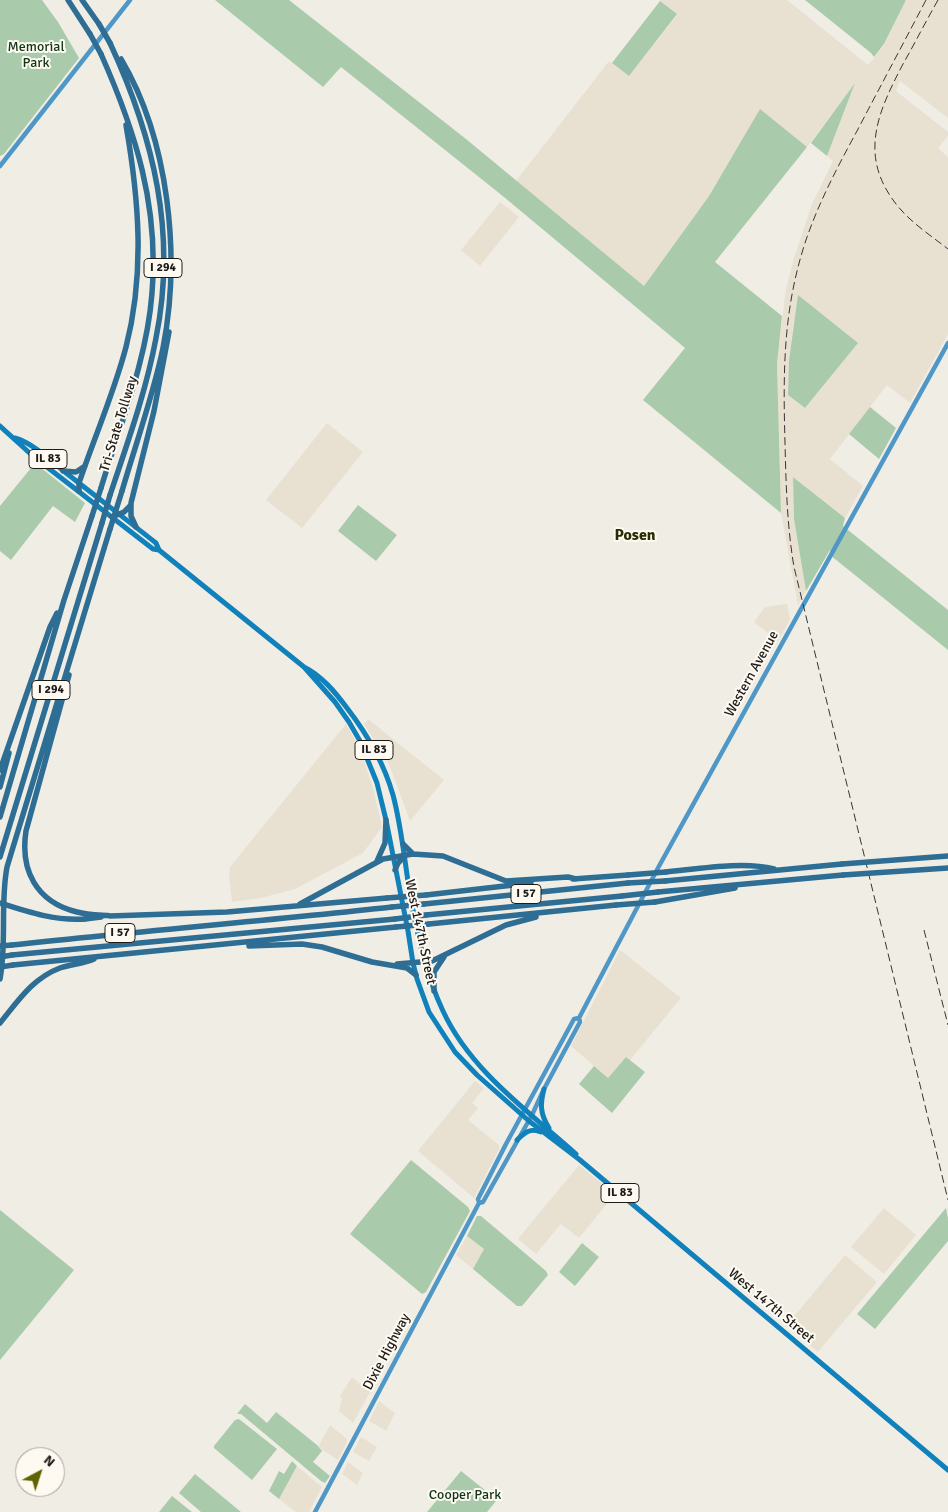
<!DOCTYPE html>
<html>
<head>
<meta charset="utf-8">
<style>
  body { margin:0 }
  #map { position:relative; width:948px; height:1512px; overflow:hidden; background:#f0ede5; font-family:Signika,sans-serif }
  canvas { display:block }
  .north { position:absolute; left:15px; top:1447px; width:50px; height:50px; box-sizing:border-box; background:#fefaf2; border:1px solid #a4a19b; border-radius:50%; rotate:40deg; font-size:14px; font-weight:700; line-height:20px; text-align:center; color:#1d1b19 }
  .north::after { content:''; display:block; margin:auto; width:18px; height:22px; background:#5f6400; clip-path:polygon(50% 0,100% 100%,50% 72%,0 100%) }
</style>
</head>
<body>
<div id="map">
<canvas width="948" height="1512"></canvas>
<div class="north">N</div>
</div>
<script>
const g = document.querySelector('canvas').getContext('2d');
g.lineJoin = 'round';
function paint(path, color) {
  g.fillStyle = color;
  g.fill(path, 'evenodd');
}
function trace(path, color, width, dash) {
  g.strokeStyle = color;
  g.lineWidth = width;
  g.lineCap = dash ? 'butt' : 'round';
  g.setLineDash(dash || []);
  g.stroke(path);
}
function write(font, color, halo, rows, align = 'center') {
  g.font = font + ' Signika,sans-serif';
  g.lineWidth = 4;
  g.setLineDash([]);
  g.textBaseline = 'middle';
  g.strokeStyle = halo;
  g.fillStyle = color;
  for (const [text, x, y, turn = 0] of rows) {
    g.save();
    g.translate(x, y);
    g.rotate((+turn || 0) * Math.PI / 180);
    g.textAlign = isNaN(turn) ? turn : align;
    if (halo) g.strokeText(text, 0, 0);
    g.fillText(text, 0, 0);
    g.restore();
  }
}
paint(new Path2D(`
  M659,0H787L868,65L884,45L906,0H948V118L900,81L896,91L948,132V136L938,148L948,157V334L910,403L887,385L830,459L863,486L845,518L793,477L794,519L806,591L798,605L781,513L777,364L786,288L794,258L812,204L833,161L827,156L854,85L807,147L760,110L709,196L644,286L516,181L609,61L629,76L677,15ZM794,320L858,343L805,408L788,395L789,360Z
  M500,202L519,217L480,266L461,250Z
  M327,423L363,452L302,528L266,500Z
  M787,604L790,620L778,641L754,622L765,607Z
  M368,719L444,780L410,821L389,764L364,724Z
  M346,724L359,746L373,788L382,827L363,853L295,889L261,898L232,902L229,876L230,867Z
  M620,950L681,998L630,1060L626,1057L608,1078L571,1046Z
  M475,1081L484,1088L472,1103L478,1108L468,1120L499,1145V1149L474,1198L418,1151Z
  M579,1165L615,1194L579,1238L561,1224L536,1254L518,1239Z
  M884,1208L916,1235L884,1274L851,1247Z
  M467,1236L484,1249L473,1269L456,1255Z
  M845,1255L877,1282L818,1352L786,1326Z
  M352,1377L370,1392L353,1423L339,1411L342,1399L340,1396Z
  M379,1401L395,1413L386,1431L369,1421Z
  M330,1425L347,1439V1442L338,1460L318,1447Z
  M361,1437L377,1447L369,1461L353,1452Z
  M348,1462L363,1473L357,1485L342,1474Z
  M297,1466L322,1487L309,1512H296L279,1499Z`), '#e8e1d2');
paint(new Path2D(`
  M0,0H42L58,22L79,58L4,154L0,156Z
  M215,0H289L466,139L644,286L709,196L760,109L807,147L715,262L782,316L777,364L781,513L643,400L685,348L504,197L341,67L323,87Z
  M805,0H906L884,44L874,57L871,53Z
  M660,1L677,14L629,76L612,63Z
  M855,83L827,156L811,143Z
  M798,295L858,343L805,408L788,395L789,360Z
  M870,407L896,428L879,459L849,434Z
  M35,463L85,503L75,522L53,506L11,560L0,551V506Z
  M793,477L845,518L843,526L948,610V650L830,555V550L806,591L794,519Z
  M358,505L397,535L376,561L338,531Z
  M626,1057L645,1072L612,1113L579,1084L594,1066L608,1078Z
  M411,1160L468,1207L470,1211L426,1292L422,1294L350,1234Z
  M946,1208L948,1218V1241L875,1329L857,1314Z
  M0,1210L74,1270L0,1360Z
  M477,1216H481L546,1271L548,1275L522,1306H517L473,1269L484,1249L467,1236Z
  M582,1243L599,1257L575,1286L559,1272Z
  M245,1404L267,1423L276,1412L317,1445L322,1451L313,1462L330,1476L325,1483L321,1481L241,1414H237Z
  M239,1419L277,1449L252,1480L214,1448V1446L235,1420Z
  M292,1461L297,1466L279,1499L269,1491L279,1471L284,1474Z
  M461,1471L496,1499V1501L487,1512H427Z
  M195,1474L241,1512H201L179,1493Z
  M172,1496L192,1512H159Z`), '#aacaac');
trace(new Path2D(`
  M0,166L130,0
  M479,1203L483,1202L532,1115L544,1089L580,1022L579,1018L658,868L948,343
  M315,1512L479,1203L478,1199L506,1144L574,1019L579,1018`), '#4f97c6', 4.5);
trace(new Path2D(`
  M0,426L34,457L153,549L159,550L304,667C322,676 335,692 347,708C367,734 384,763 393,795C401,825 404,856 409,888C416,929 425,973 443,1011C470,1070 528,1111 576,1154
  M15,438C35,444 53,463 70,476C98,498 127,520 156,543L159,550
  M304,667L335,702L349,722L360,741L377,783L386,820L408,931L413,963L417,979L429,1012L455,1052L477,1075L529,1121L580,1160L948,1470
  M544,1089C540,1104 540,1114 549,1128
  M517,1140C524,1133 531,1127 541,1132`), '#1081bb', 5);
trace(new Path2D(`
  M68,0L90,34
  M82,0L99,24
  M110,43C154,138 177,234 156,338C146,392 127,444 110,495
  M121,59C169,140 181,256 163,348C153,396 136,443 122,491
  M63,471L76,472L85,466
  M101,488C120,425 147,360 152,293C159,206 136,133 101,54
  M79,491V483C94,438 114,393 126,347C145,273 139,200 126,125
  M112,517L124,512L131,505
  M136,527L131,516V503L154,411L169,332
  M69,675L26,831C20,870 36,902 77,912C88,915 100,915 111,916
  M0,770L50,627L57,613
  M0,787L9,753
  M0,817L64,600L92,516
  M403,844L413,854
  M0,857L102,523
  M377,861L385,843L386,820
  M395,870L398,863L405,856
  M666,872C698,869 743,861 774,869
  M573,879L628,875
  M665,881L842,864
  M658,892L843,875
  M426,895L531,883
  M655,902L735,888
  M300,904L383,859L413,854L443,856L506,881L568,877L576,879
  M424,904L628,883
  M426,915L622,896
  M110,916L227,912L387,898
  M85,919L101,917
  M429,924L616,905
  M12,945C139,931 266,921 392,907
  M249,946L302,944L322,947L372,962L407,968L416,975
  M12,955L395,919
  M397,964L432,961L506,925L536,917
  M13,965L396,927
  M0,979C7,942 0,904 7,867L110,529
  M434,991V972L444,957
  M0,1023C18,1001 33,978 60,968C71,964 83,964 94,959`), '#2e6d94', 5.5);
trace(new Path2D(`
  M926,0C903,44 880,87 857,131C838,166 819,202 806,240C783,309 783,371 785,443C786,484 787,526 794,567L948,1200
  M938,0C926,21 915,43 903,64C878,112 858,155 896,204C910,222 930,235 948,249
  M924,930L948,1025`), '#373532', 1, [8, 4]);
trace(new Path2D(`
  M99,24L110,43
  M90,34L101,54
  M92,516L101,488
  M102,523L110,495
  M110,529L122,491
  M842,864L948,856
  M628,875L666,872
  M843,875L948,868
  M628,883L665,881
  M622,896L658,892
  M387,898L426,895
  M0,903C28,912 55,921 85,919
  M616,905L655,902
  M392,907L424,904
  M395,919L426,915
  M396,927L429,924
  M0,946L12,945
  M0,957L12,955
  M0,967L13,965`), '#2e6d94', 5.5);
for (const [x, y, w] of [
  [163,268,38],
  [48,459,38],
  [51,690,38],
  [374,750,38],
  [526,894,30],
  [120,933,30],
  [620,1193,38]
]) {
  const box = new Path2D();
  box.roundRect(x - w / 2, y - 9.5, w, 19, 4);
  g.fillStyle = '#fefaf2';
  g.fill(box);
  trace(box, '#1d1b19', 1);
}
write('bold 12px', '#1d1b19', null, [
  ["I 294",163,268],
  ["IL 83",48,459],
  ["I 294",51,690],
  ["IL 83",374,750],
  ["I 57",526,894],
  ["I 57",120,933],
  ["IL 83",620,1193]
]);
write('14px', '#103616', '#fefaf2', [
  ["Memorial",36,47],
  ["Park",36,63],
  ["Cooper Park",465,1495]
]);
write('14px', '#1d1b19', '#fefaf2', [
  ["Tri-State Tollway",119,424,-73],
  ["Western Avenue",752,674,-61],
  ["West 147th Street",420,932,78],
  ["West 147th Street",771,1306,40],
  ["Dixie Highway",387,1352,-62]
]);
write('bold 16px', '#2a2c03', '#fefaf2', [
  ["Posen",635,536]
]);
</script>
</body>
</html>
